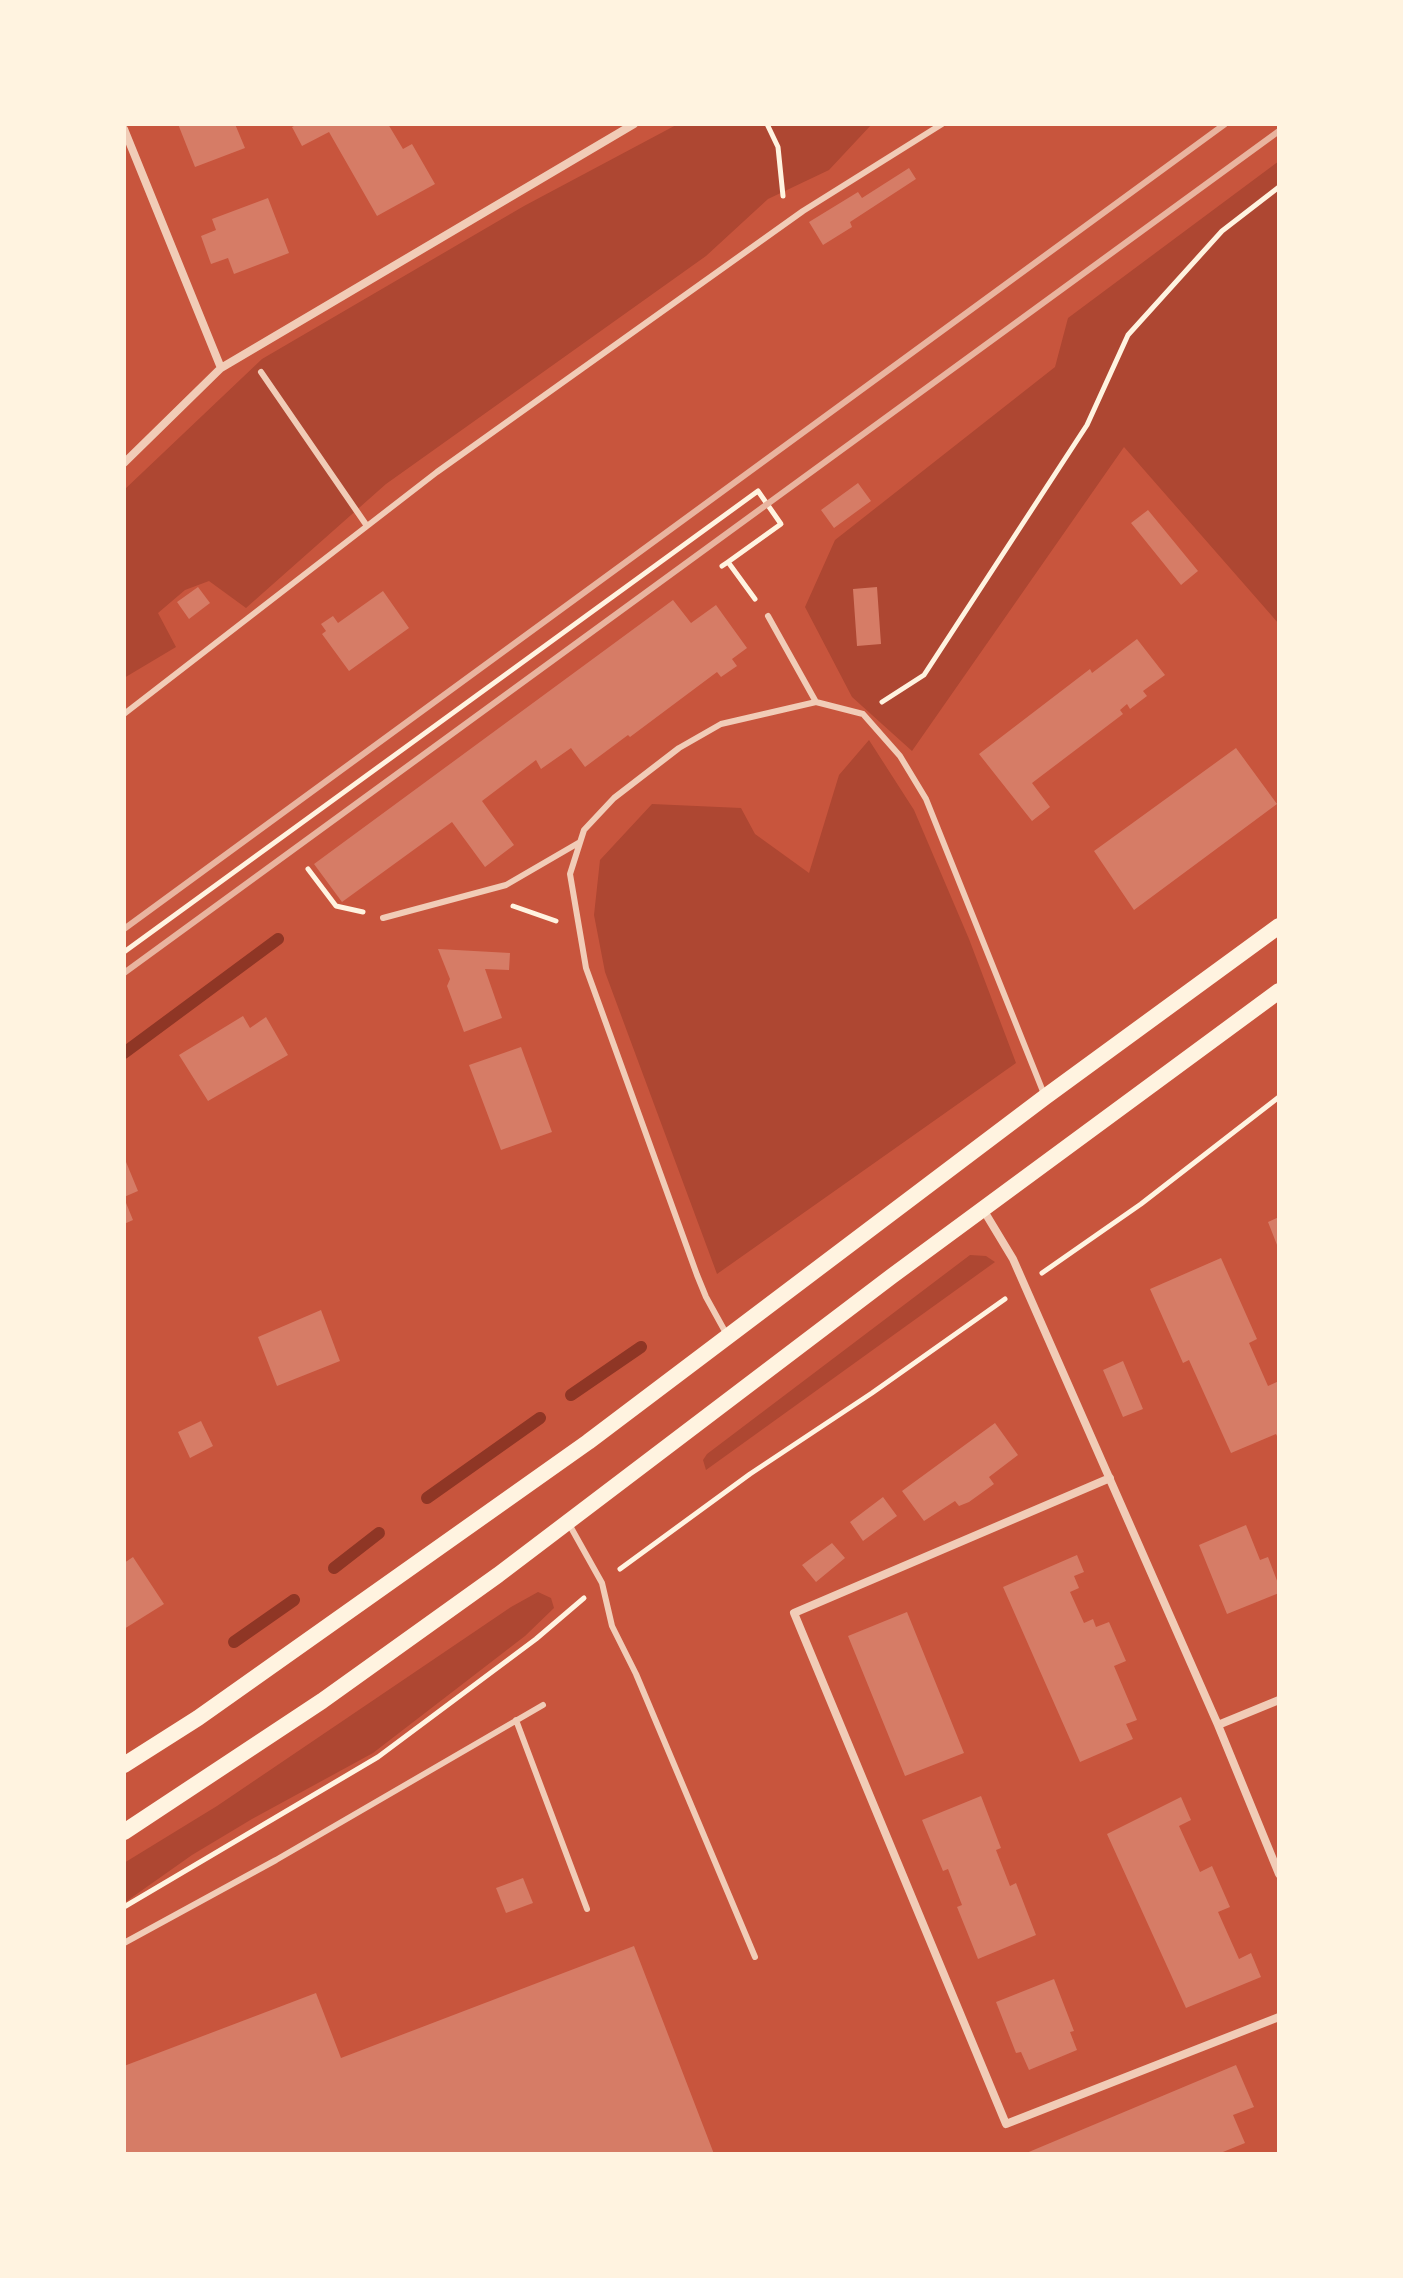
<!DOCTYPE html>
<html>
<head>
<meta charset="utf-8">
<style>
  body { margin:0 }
  #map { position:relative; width:1403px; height:2278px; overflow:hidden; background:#c8553d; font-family:Lato,sans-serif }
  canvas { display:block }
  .frame { position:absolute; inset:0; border:126px solid #fff3e0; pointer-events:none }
</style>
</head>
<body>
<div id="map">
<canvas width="1403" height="2278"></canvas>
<div class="frame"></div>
</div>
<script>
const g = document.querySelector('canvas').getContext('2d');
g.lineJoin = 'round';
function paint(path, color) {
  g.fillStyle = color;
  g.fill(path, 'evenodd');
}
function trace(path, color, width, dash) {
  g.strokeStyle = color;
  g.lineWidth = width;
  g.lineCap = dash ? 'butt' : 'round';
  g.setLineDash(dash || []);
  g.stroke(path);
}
paint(new Path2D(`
  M678,124H872L829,170L768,199L706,256L386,484L246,608L209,581L185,590L158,613L176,647L124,678V490L262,359L524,206Z
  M1279,161V624L1124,447L912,751L852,697L805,607L835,540L1055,367L1068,318Z
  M869,740L914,810L969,939L1016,1063L717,1274L605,972L594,915L600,860L652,804L741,808L755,834L809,873L839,775Z
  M970,1255L986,1256L995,1262L706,1470L703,1460L707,1454Z
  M538,1592L551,1598L554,1608L525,1636L373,1753L252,1819L192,1855L124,1903V1863L217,1806L511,1607Z`), '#ae4732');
trace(new Path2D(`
  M124,1053L278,939
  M571,1395L641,1347
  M427,1498L540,1418
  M334,1568L379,1533
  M234,1642L294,1600`), '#8f3625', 12);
paint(new Path2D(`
  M178,124H235L245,148L195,167Z
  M298,124H388L403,149L412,144L435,184L377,216L329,132L302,146L292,127Z
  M909,168L916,179L850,222L852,227L823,245L809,222L858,192L862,198Z
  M268,198L289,253L234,274L228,258L211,264L201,236L216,230L212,219Z
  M858,483L871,501L834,528L821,510Z
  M1148,510L1198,571L1181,585L1131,523Z
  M198,587L210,603L189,619L177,602Z
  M877,587L881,644L857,646L853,589Z
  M383,591L409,628L349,671L322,634L326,631L321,624L333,616L338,623Z
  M673,600L691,623L716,605L747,648L732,659L737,666L721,677L717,672L630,737L628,735L585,767L571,748L541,769L536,760L482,801L514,845L485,867L452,822L342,902L314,864Z
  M1137,639L1165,675L1143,691L1147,696L1130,709L1127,704L1120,710L1123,714L1032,783L1050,807L1032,821L979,754L1090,669L1092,673Z
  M1236,748L1277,804L1134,910L1094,851Z
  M438,949L510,953L509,970L485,969L502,1018L464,1032L447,986L450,979Z
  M243,1016L250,1028L266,1017L288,1055L208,1101L179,1055Z
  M521,1047L552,1132L501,1150L469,1065Z
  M124,1157L138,1191L124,1197Z
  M124,1198L133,1220L124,1224Z
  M1279,1217V1250L1268,1222Z
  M1221,1258L1257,1339L1249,1343L1268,1386L1279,1381V1440L1276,1434L1231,1453L1189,1360L1183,1363L1150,1289Z
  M321,1310L340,1361L277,1386L258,1337Z
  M1123,1361L1143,1409L1123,1417L1103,1370Z
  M201,1421L213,1446L190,1458L178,1432Z
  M995,1423L1018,1455L989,1477L994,1484L969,1502L959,1506L955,1501L924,1521L902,1491Z
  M883,1497L897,1516L863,1541L850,1522Z
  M1246,1525L1260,1560L1268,1557L1279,1586V1593L1227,1614L1199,1545Z
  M832,1543L845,1558L816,1582L802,1565Z
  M1077,1555L1084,1572L1074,1576L1079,1588L1070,1592L1084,1623L1093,1619L1096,1627L1109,1622L1126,1661L1114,1666L1137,1720L1126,1724L1133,1739L1080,1762L1003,1587Z
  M133,1557L164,1604L124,1629V1563Z
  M907,1612L964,1753L905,1776L848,1636Z
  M981,1796L1001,1848L996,1850L1010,1886L1016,1883L1036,1935L978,1959L957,1907L962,1905L948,1869L943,1871L922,1820Z
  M1181,1797L1191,1820L1179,1826L1200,1872L1212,1866L1230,1907L1218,1912L1239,1959L1251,1953L1261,1977L1186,2008L1107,1834Z
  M523,1878L533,1903L506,1913L496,1888Z
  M634,1946L714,2154H126L124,2066L316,1993L341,2058Z
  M1054,1979L1074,2031L1070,2032L1077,2050L1029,2070L1021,2052L1016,2053L996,2002Z
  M1236,2065L1254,2107L1233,2115L1245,2143L1218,2154H1024Z`), '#d67c66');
trace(new Path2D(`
  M767,124L778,147L783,196
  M722,566L728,562L755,599
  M882,702L924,675L1087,425L1128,335L1222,231L1279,187
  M308,869L336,906L363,912
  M513,906L556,921
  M124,952L758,491L781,524L728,562
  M1042,1273L1141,1204L1279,1097
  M620,1569L750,1474L872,1393L1005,1299
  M124,1907L378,1757L536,1639L584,1598`), '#fff3e0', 5);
trace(new Path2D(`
  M261,372L367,526
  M768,616L816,702
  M124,714L437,472L803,211L942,124
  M383,918L506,885L580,842
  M727,1335L706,1297L697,1275L586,968L570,874L584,830L614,798L679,748L721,724L816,702L863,714L900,756L926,799L1044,1094
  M569,1524L602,1583L612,1626L636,1674L755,1957
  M516,1720L587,1909
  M124,1943L276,1860L543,1705`), '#f1ccb7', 6);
trace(new Path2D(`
  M124,129L221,368
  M124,463L221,368L634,124
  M984,1211L1013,1259L1218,1725L1279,1874
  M1110,1478L794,1613L1006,2124L1279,2017
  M1218,1725L1279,1700`), '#f1ccb7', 8);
trace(new Path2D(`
  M124,1765L198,1718L588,1442L1045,1097L1279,926
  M124,1832L322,1701L498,1575L892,1276L1279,991`), '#fff3e0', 16);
trace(new Path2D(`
  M124,929L1225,124
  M124,973L1279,131`), '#e9b49f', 6);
</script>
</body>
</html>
